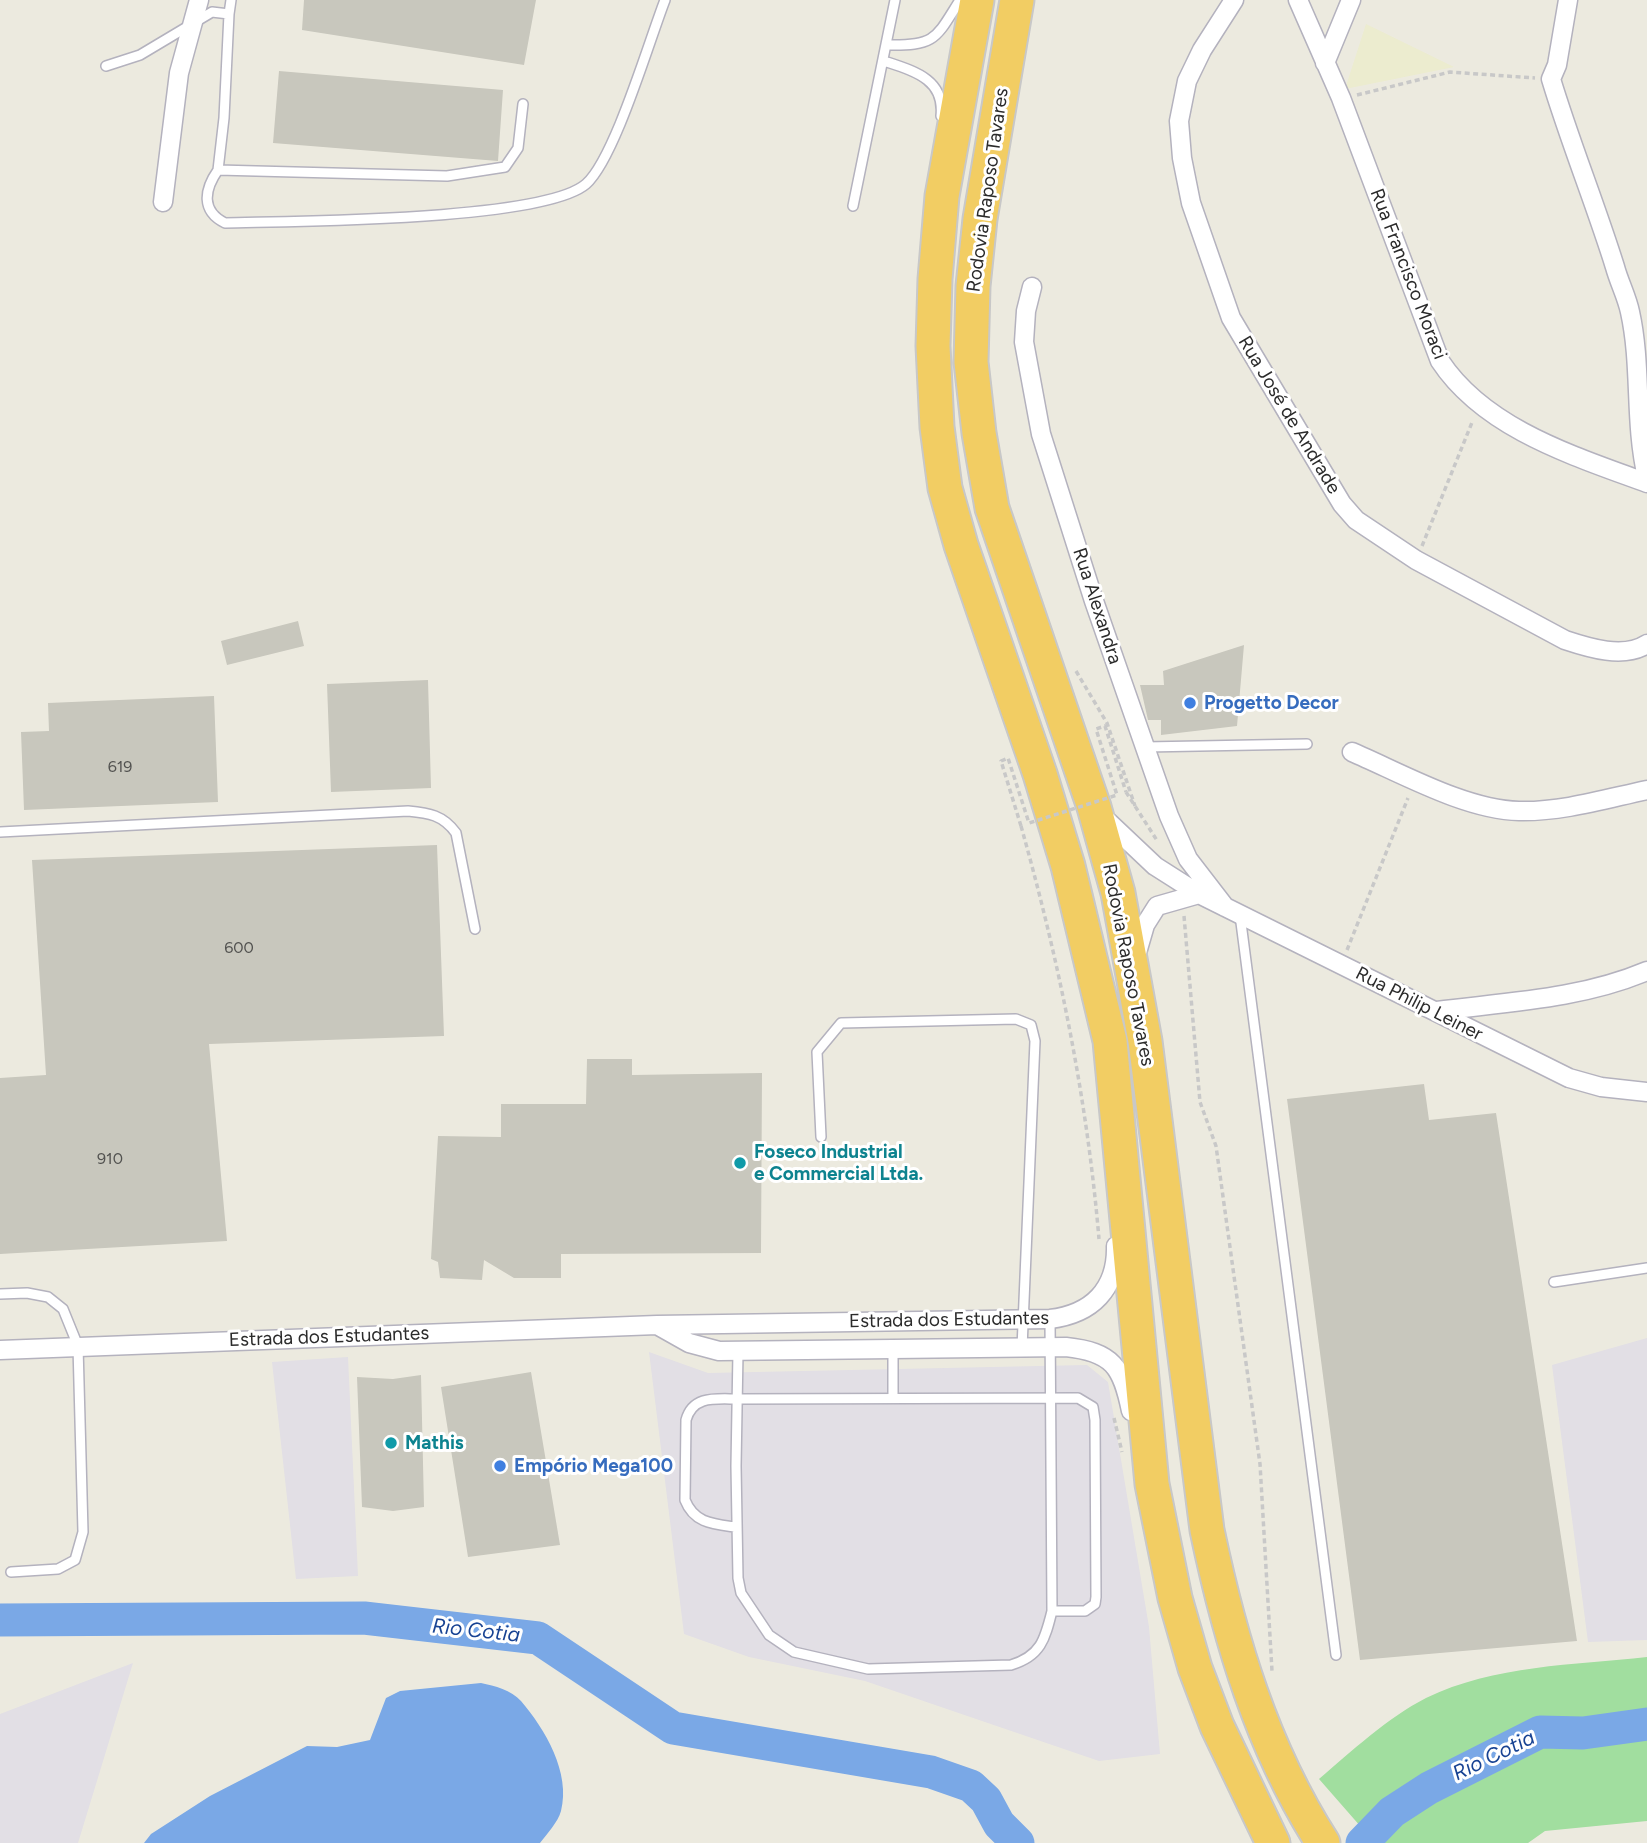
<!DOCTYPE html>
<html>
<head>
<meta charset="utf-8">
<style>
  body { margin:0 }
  canvas { display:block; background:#eceadf }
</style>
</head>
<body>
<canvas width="1647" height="1843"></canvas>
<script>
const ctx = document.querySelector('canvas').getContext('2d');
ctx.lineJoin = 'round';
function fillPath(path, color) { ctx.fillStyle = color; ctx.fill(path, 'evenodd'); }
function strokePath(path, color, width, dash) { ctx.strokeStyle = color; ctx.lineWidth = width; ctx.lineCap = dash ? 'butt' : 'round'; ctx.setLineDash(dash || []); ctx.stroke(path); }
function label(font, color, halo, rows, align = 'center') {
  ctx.font = font + ' Figtree,sans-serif'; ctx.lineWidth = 6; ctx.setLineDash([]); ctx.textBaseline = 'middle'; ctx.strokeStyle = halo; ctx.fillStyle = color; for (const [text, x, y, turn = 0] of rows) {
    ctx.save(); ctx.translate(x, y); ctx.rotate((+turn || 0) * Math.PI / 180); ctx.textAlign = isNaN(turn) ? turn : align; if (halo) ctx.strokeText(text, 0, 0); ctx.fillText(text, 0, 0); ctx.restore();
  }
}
const industrial = new Path2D(`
  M1647 1338V1640L1588 1642 1552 1365Z
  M649 1352 708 1373 1087 1365 1108 1382 1149 1627 1160 1754 1099 1761 865 1681 749 1657 684 1634Z
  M348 1357 358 1576 296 1579 272 1362Z
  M133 1663 78 1843H0V1714Z`);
const education = new Path2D(`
  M1366 24 1454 67 1345 89Z`);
const green = new Path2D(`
  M1647 1657V1821L1545 1831 1528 1843H1375L1319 1779C1352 1751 1387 1718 1426 1698 1494 1665 1574 1665 1647 1657Z`);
const water = new Path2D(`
  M481 1683C495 1686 511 1690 521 1701 545 1729 571 1773 561 1811 558 1822 547 1834 540 1843H144L151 1834 210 1796 307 1746 337 1747 370 1740 386 1698 400 1691Z`);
const river = new Path2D(`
  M0 1620 364 1618 538 1638 673 1728 931 1772 971 1786 986 1800 999 1824 1018 1843
  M1362 1843 1392 1812 1429 1788 1540 1732 1583 1733 1647 1724`);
const building = new Path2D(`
  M304 0H536L524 65 302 30Z
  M279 71 503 90 498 161 273 143Z
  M298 621 304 646 227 665 221 641Z
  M1244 645 1237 726 1161 735V720H1148L1140 685H1164L1163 671Z
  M428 680 431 788 331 792 327 684Z
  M214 696 218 802 24 810 21 732 49 731 48 703Z
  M437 845 444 1036 209 1044 227 1241 0 1254V1078L46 1075 32 860Z
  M587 1059H632V1075L762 1073 761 1253 561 1254V1278H514L484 1260 482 1280 440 1278 438 1262 431 1259 438 1136 501 1137V1104H586Z
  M1424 1084 1429 1120 1496 1113 1577 1641 1360 1660 1287 1099Z
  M531 1372 560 1545 468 1557 441 1387Z
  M421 1375 424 1507 393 1511 362 1507 357 1377 393 1379Z`);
const path = new Path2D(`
  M1357 95 1450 72 1535 78
  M1422 546 1473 420
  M1076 671 1107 723 1135 806
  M1126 792 1158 842
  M1021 826C1059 961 1087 1098 1099 1239
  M1184 916 1200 1102 1216 1146 1260 1464 1272 1671
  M1347 950 1408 798
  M1114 1418 1122 1452`);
const service = new Path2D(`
  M229 14 231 0
  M888 45C936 46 936 38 960 0
  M884 61C914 71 945 79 941 116
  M106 66 140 55 212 12 229 14 224 118 218 170 447 176 505 167 518 148 523 104
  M218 170C204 190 201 211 225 223 292 221 543 221 586 184 615 158 649 41 665 0
  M853 206 895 0
  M1145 747 1307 744
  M0 832 408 811C429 813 443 815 456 833L475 929
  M1240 915 1336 1655
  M821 1137 817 1052 841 1023 1016 1019 1031 1025 1035 1041 1022 1348
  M1554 1282 1647 1268
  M0 1294 27 1293 48 1297 63 1309 78 1346 83 1532 75 1560 58 1569 11 1572
  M738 1352 736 1466 738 1578 741 1593 769 1635 794 1652 868 1669 1011 1665C1041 1656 1045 1639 1052 1611L1050 1319
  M893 1398V1350
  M735 1527C713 1524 694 1523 685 1500L686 1420C693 1395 716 1399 738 1399L1078 1398 1093 1407 1095 1420 1096 1597 1095 1604 1085 1611H1052`);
const minor = new Path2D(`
  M1234 0 1202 50 1187 81 1179 121 1182 158 1191 203 1231 318 1342 504 1356 520 1416 560 1565 640C1589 648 1624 659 1647 644
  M1298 0 1341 98 1440 361C1485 429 1574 456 1647 483
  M1568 0 1557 65 1551 79C1570 142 1595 203 1615 267 1619 282 1627 297 1630 312 1642 366 1634 422 1647 477
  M1325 63 1351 0
  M163 202 179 73 199 0
  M1032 287 1026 311 1024 342 1041 434 1094 601 1169 816 1188 859 1225 907
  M1352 752C1401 773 1466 810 1519 811 1562 812 1605 799 1647 790
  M1101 815 1155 866 1199 894 1569 1078 1601 1087 1647 1092
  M1136 956 1145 925 1157 906 1199 894
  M1437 1011C1508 1002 1581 999 1647 971
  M657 1325 689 1343 719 1351 1066 1347C1113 1352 1122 1367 1131 1411
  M0 1350 657 1325 1050 1319C1092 1314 1117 1289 1116 1246`);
const motorway = new Path2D(`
  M977 0 942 196 935 279 933 346 937 427 945 488 961 545 1040 774 1068 866 1110 1041 1152 1484 1175 1598 1195 1668 1217 1726 1273 1843
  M1017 0 980 219 973 286 971 362 979 433 992 508 1094 807 1118 893 1145 1041 1207 1530C1230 1640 1262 1748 1323 1843`);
const pathBridge = new Path2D(`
  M1021 826 1001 761 1008 758 1029 823 1117 795 1096 729 1105 726 1126 792`);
const markers = [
  [1190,703,7,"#3f7fe0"],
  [740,1163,7,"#0f9aa8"],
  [391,1443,7,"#0f9aa8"],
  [500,1466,7,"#3f7fe0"]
];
const numberNames = [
  ["619",120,767],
  ["600",239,948],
  ["910",110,1159]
];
const streetNames = [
  ["Rodovia Raposo Tavares",988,190,-82],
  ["Rua Francisco Moraci",1408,274,69],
  ["Rua José de Andrade",1289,415,59],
  ["Rua Alexandra",1097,606,72],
  ["Rodovia Raposo Tavares",1128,965,79],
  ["Rua Philip Leiner",1419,1004,27],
  ["Estrada dos Estudantes",949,1320,-1],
  ["Estrada dos Estudantes",329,1337,-2]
];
const shopNames = [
  ["Progetto Decor",1204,703],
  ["Empório Mega100",514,1466]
];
const cultureNames = [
  ["Foseco Industrial",754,1152],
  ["e Commercial Ltda.",754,1174],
  ["Mathis",405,1443]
];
const waterNames = [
  ["Rio Cotia",476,1631,6],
  ["Rio Cotia",1494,1756,-26]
];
fillPath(industrial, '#e2dfe5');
fillPath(education, '#ececcf');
fillPath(green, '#a1de9f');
fillPath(water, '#7aa8e6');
strokePath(river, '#7aa8e6', 33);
fillPath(building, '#c8c7bd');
strokePath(service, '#b4b2be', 12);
strokePath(minor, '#b4b2be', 21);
strokePath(motorway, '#c8c8c8', 37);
strokePath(path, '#c8c8c8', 3.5, [5, 3.5]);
strokePath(service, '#fff', 9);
strokePath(minor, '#fff', 18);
strokePath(motorway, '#f2cd63', 33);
strokePath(pathBridge, '#c8c8c8', 3.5, [5, 3.5]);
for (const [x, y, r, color] of markers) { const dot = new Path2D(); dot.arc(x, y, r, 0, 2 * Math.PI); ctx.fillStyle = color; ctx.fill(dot); strokePath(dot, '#fff', 2.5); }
label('16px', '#525250', null, numberNames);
label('19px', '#2b2b2b', '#fff', streetNames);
label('bold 19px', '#366cbe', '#fff', shopNames, 'left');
label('bold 19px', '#0d838f', '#fff', cultureNames, 'left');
label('italic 21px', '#184393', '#fff', waterNames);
</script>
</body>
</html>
